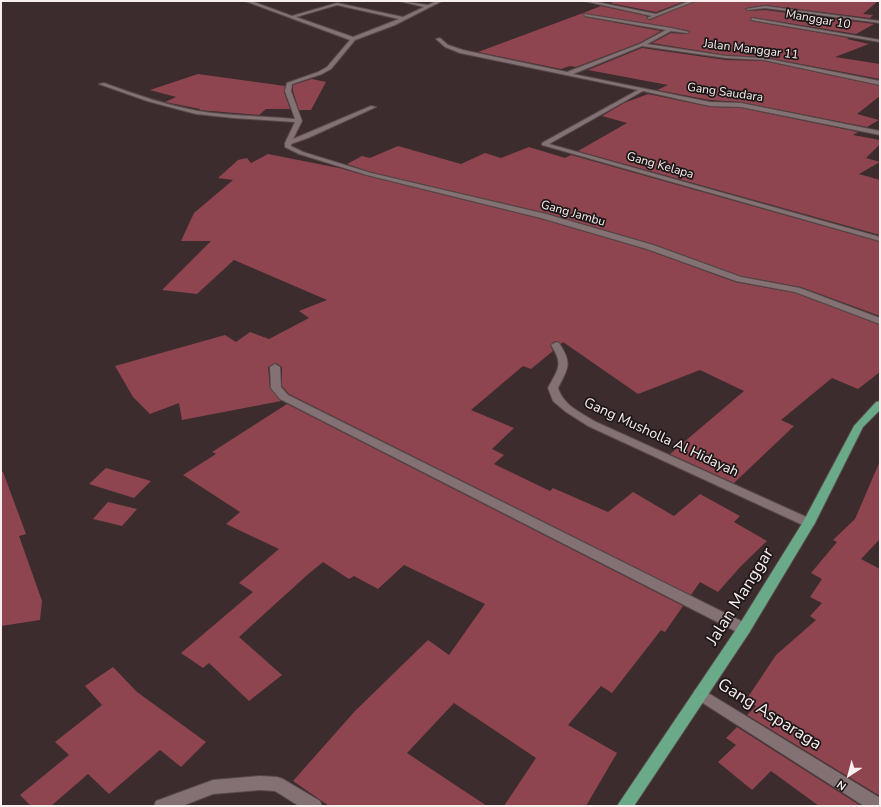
<!DOCTYPE html>
<html>
<head>
<meta charset="utf-8">
<style>
  body { margin:0 }
  #map { position:relative; width:881px; height:807px; overflow:hidden; background:#3c2c2e; font-family:"Nunito Sans",sans-serif }
  canvas { display:block }
  .frame { position:absolute; inset:0; border:2px solid #faeff0; pointer-events:none }
  .north { position:absolute; left:829px; top:755px; width:40px; height:40px; -webkit-text-stroke:3px #1e1717; paint-order:stroke; rotate:216deg; font-size:11px; font-weight:700; line-height:16px; text-align:center; color:#faeff0 }
  .north::after { content:''; display:block; margin:auto; width:14px; height:18px; background:#faeff0; clip-path:polygon(50% 0,100% 100%,50% 72%,0 100%) }
</style>
</head>
<body>
<div id="map">
<canvas width="881" height="807"></canvas>
<div class="frame"></div>
<div class="north">N</div>
</div>
<script>
const ctx = document.querySelector('canvas').getContext('2d');
ctx.lineJoin = 'round';
function fillPath(path, color) { ctx.fillStyle = color; ctx.fill(path, 'evenodd'); }
function strokePath(path, color, width, dash) { ctx.strokeStyle = color; ctx.lineWidth = width; ctx.lineCap = dash ? 'butt' : 'round'; ctx.setLineDash(dash || []); ctx.stroke(path); }
function label(font, color, halo, rows, align = 'center') {
  ctx.font = font + ' "Nunito Sans",sans-serif'; ctx.lineWidth = 3.5; ctx.setLineDash([]); ctx.textBaseline = 'middle'; ctx.strokeStyle = halo; ctx.fillStyle = color; for (const [text, x, y, turn = 0] of rows) {
    ctx.save(); ctx.translate(x, y); ctx.rotate((+turn || 0) * Math.PI / 180); ctx.textAlign = isNaN(turn) ? turn : align; if (halo) ctx.strokeText(text, 0, 0); ctx.fillText(text, 0, 0); ctx.restore();
  }
}
const building = new Path2D(`
  M616 1H685L656 12 610 3Z
  M696 1H878L863 14 873 15 870 18 765 5 746 8 745 9 748 11 765 10 874 24 856 34 752 17 750 19 751 21 849 38 847 39 869 44 835 57 880 64V79L764 57 726 55 652 43 671 33 687 34 690 31 671 27 583 13 601 6 647 16 646 18 650 20Z
  M583 13 585 17 661 31 639 43 576 67 570 66 561 69 478 52Z
  M642 48 726 60 764 61 880 86V96L857 114 879 120 867 127 741 102 710 100 657 90 668 85 588 70Z
  M198 74 285 86 284 92 290 109H266L259 115 199 110 200 109 165 102 176 97 150 90Z
  M312 79 326 82 311 110H299L293 91V85Z
  M648 94 710 107 741 108 858 132 853 135 880 140V144L866 158 880 162 859 174 880 180V235L578 151 627 123 602 116 624 103Z
  M398 146 461 164 485 153 501 158 529 147 565 158 571 155 880 242V316L801 287 741 276 653 244 546 213 371 172 347 164 362 156 370 158Z
  M268 154 339 168 367 176 541 219 647 250 735 282 795 293 880 325V372L858 389 832 378 781 420 794 426 734 483 670 454 744 391 700 370 638 394 563 342 561 344 559 342 555 341 550 345 553 351 531 369 523 366 471 410 514 428 492 449 504 455 494 464 550 491 553 488 608 512 633 492 674 516 700 494 740 516 734 522 767 541 741 566 718 592 700 582 691 595 289 394 282 386V367L276 363 268 367 270 388 281 401 182 420 179 403 150 414 133 397 115 366 225 335 236 342 250 332 269 339 309 318 299 311 327 300 234 260 197 294 162 290 211 241H181L194 213 233 180 218 178 238 160 247 158 251 163Z
  M287 404 683 606 665 632 661 630 612 693 601 686 568 725 617 753 586 806H504L536 758 454 703 407 753 487 806H329L293 781 355 711 428 640 449 655 485 604 404 565 378 589 354 576 349 579 323 562 306 576 239 637 282 675 249 701 209 663 203 668 181 653 253 592 239 583 279 549 226 524 240 512 183 475 216 454 212 452Z
  M880 461V539L861 559 880 569V796L747 715 756 706 746 700 776 655 816 620 810 616 822 603 810 597 822 579 811 573 837 542 833 540 855 519Z
  M106 468 151 481 134 498 89 484Z
  M1 472H3L26 534 19 536 42 601 40 620 1 626Z
  M108 502 137 509 122 526 93 519Z
  M113 667 137 692 206 742 181 767 160 750 109 794 88 774 51 806H31L20 795 69 755 55 742 102 705 85 686Z
  M737 727 861 806H819L771 771 752 790 718 762 736 745 726 738Z`);
const minor = new Path2D(`
  M245 1H251L292 16 337 3 403 17 424 7 399 1 428 5 437 1H442L395 25 355 40 331 69 322 74 292 84 291 91 302 121 293 139 371 106 376 107 308 138 291 144V146L303 152 371 173 546 214 653 245 741 277 800 288 880 318V324L795 292 736 281 647 249 541 218 367 175 299 154 285 147V143L295 122 234 118 196 114 147 101 99 84 104 83C134 94 166 105 198 111 230 116 263 116 295 119L285 91 287 83 318 72 327 67 350 40ZM337 5 399 19 353 37 296 17Z
  M584 1H592L656 14 689 1H695L649 19 647 18 652 16Z
  M765 6 880 21V23L765 8 748 10 746 9Z
  M584 14 671 28 689 32 687 33 671 31 647 44 726 56 764 58 880 81V85L764 60 726 58 642 46 573 74 710 102 741 103 880 131V135L741 107 710 106 643 91 549 144 880 237V241L542 145V143L638 90 460 53 445 47 436 39 440 38 448 45 463 50 567 72 640 44 666 30 585 16Z
  M752 18 880 40V42L751 20Z
  M556 342 559 343C573 364 568 368 558 388 564 406 580 412 596 422L813 520 815 523 813 526H805L588 426 566 412 553 401 548 388C558 369 564 365 551 345Z
  M275 364 280 367 281 387 288 395 749 625 751 629 749 633 744 634 739 633 280 399 271 388 270 367Z
  M700 688 880 798V806H864L695 698 693 694 695 690Z
  M260 776 277 777 283 779 320 801 322 806H299L275 791 260 790 213 794 182 806H154L156 801 213 780Z`);
const major = new Path2D(`
  M880 401V410L863 427 815 523 749 633 634 806H617L739 625 803 522 854 426 876 402Z`);
const farStreetnames = [
  ["Manggar 10",818,20,10],
  ["Jalan Manggar 11",751,50,7],
  ["Gang Saudara",725,93,8],
  ["Gang Kelapa",660,166,16],
  ["Gang Jambu",573,214,16]
];
const streetNames = [
  ["Gang Musholla Al Hidayah",661,438,25]
];
const nearStreetnames = [
  ["Jalan Manggar",741,597,-58],
  ["Gang Asparaga",769,715,32]
];
fillPath(building, '#8e454f');
strokePath(minor, '#57494a', 2);
strokePath(major, '#57494a', 2);
fillPath(minor, '#847173');
fillPath(major, '#6aaa88');
label('12px', '#faeff0', '#1e1717', farStreetnames);
label('14px', '#faeff0', '#1e1717', streetNames);
label('17px', '#faeff0', '#1e1717', nearStreetnames);
</script>
</body>
</html>
